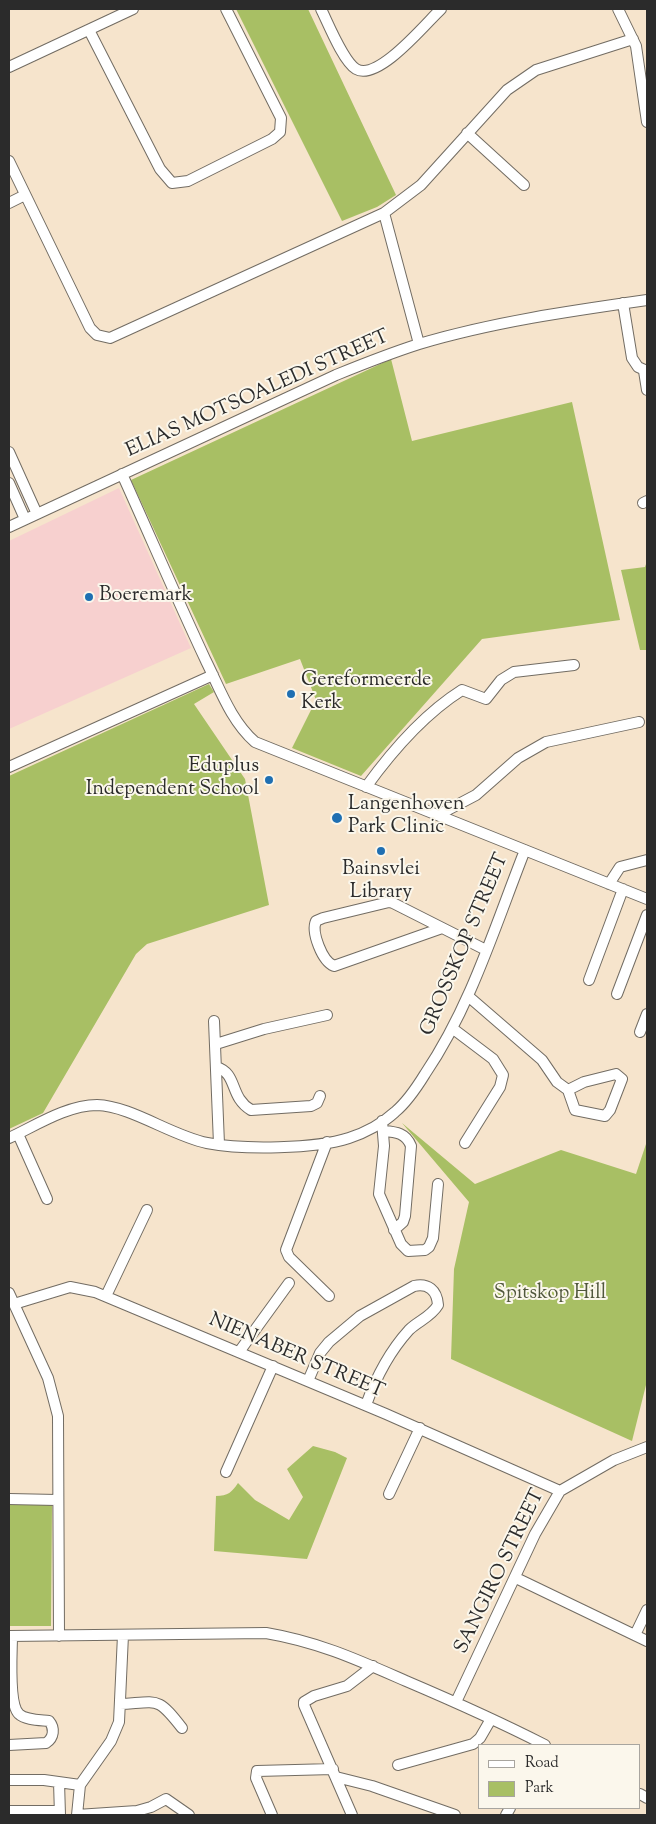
<!DOCTYPE html>
<html>
<head>
<meta charset="utf-8">
<style>
  body { margin:0 }
  #map { position:relative; width:656px; height:1824px; overflow:hidden; background:#f6e4cc; font-family:"Sorts Mill Goudy",serif }
  canvas { display:block }
  .frame { position:absolute; inset:0; border:10px solid #2b2b2b; pointer-events:none }
  .legend { position:absolute; left:478px; top:1744px; width:162px; height:65px; box-sizing:border-box; background:#fbf7ec; border:1px solid #a8a59f; margin:0; padding:6px 9px; list-style:none; font-size:15px; color:#2b2b2b }
  .legend li { display:flex; align-items:center; gap:10px; height:25px }
  .legend b { width:25px; border:1px solid #a8a59f }
</style>
</head>
<body>
<div id="map">
<canvas width="656" height="1824"></canvas>
<div class="frame"></div>
<ul class="legend">
<li><b style="height:6px;background:#fff"></b>Road</li>
<li><b style="height:14px;background:#a8bf64"></b>Park</li>
</ul>
</div>
<script>
const ctx = document.querySelector('canvas').getContext('2d');
ctx.lineJoin = 'round';
function fillPath(path, color) { ctx.fillStyle = color; ctx.fill(path, 'evenodd'); }
function strokePath(path, color, width, dash) { ctx.strokeStyle = color; ctx.lineWidth = width; ctx.lineCap = dash ? 'butt' : 'round'; ctx.setLineDash(dash || []); ctx.stroke(path); }
function label(font, color, halo, rows, align = 'center') {
  ctx.font = font + ' "Sorts Mill Goudy",serif'; ctx.lineWidth = 4; ctx.setLineDash([]); ctx.textBaseline = 'middle'; ctx.strokeStyle = halo; ctx.fillStyle = color; for (const [text, x, y, turn = 0] of rows) {
    ctx.save(); ctx.translate(x, y); ctx.rotate((+turn || 0) * Math.PI / 180); ctx.textAlign = isNaN(turn) ? turn : align; if (halo) ctx.strokeText(text, 0, 0); ctx.fillText(text, 0, 0); ctx.restore();
  }
}
const built = new Path2D(`
  M119 488 191 648 9 729V541Z`);
const green = new Path2D(`
  M236 9H308L396 195 377 207 342 221Z
  M391 359 412 441 572 402 620 620 482 639 361 776 292 748 316 700 300 659 226 684 131 480Z
  M647 561V650H640L621 570 645 567Z
  M209 684 214 692 194 704 245 779 269 905 147 944 136 954 43 1113 9 1129V776Z
  M402 1123 475 1184 561 1150 636 1174 647 1141V1381L632 1441 451 1359 454 1269 469 1202Z
  M313 1446 335 1452 347 1458 307 1559 214 1551 216 1496C228 1496 232 1492 238 1483L255 1500 289 1520 303 1497 287 1469Z
  M9 1505H52L51 1626H9Z`);
const minor = new Path2D(`
  M321 9C328 23 343 61 356 69 378 82 426 23 441 9
  M618 9 636 46 647 122
  M89 30 160 169 172 183 188 181 272 139 280 132 281 118 226 9
  M9 67 133 9
  M467 133 524 185
  M9 161 90 328 97 335 110 338 384 213 421 185 507 90 536 70 633 39
  M9 203 25 195
  M384 213 419 344
  M623 303 632 358 638 367 647 371
  M644 371 647 390
  M9 452 37 514
  M122 474C150 536 177 599 206 661 220 689 231 721 255 742L647 899
  M9 483 25 519
  M643 503 647 501
  M9 527 336 375C363 364 391 353 419 344 493 322 570 311 647 300
  M9 767 213 675
  M366 787C392 751 424 714 462 690L486 699 501 680 514 672 574 665
  M438 815 476 795 518 758 546 742 639 722
  M609 884 620 867 647 860
  M442 928 334 966C322 961 311 932 316 921L323 918 389 902 393 903 486 950
  M589 980 623 889
  M617 994 647 915
  M468 996 542 1060 557 1082 568 1090 575 1110 605 1116 610 1110 622 1079 616 1074 584 1082 568 1090
  M214 1021 219 1144
  M452 1028 493 1059 503 1075 500 1087 465 1143
  M640 1032 647 1014
  M216 1044 264 1029 327 1015
  M216 1067C238 1073 229 1097 251 1110L311 1106 317 1103 320 1096
  M382 1121 384 1146 379 1194 401 1244 408 1251 425 1250 429 1247 433 1238 438 1184
  M384 1131C396 1132 406 1133 411 1146L405 1216 403 1222 394 1230
  M18 1134 47 1199
  M9 1138C35 1126 67 1105 97 1105 131 1106 172 1136 207 1143 243 1150 315 1149 349 1138 365 1133 383 1123 395 1112 407 1102 417 1087 425 1074 471 1006 495 926 525 850
  M327 1142 286 1250 289 1257 329 1296
  M9 1293 48 1378 58 1416 59 1636
  M106 1296 147 1210
  M14 1304 70 1287 95 1292 386 1414 560 1491
  M239 1352 289 1283
  M308 1381 320 1353 329 1342 360 1316 414 1286C428 1283 437 1290 438 1305 431 1317 418 1321 409 1330 390 1351 375 1380 366 1405
  M226 1472 273 1366
  M389 1494 420 1428
  M9 1499 57 1500
  M516 1578 647 1641
  M635 1635 647 1610
  M9 1636 266 1633C319 1642 358 1660 406 1681 453 1701 500 1722 545 1745
  M456 1702 535 1534 560 1491 614 1460 647 1447
  M120 1704C159 1702 157 1696 182 1728
  M9 1745 46 1743C54 1738 55 1728 49 1721 41 1720 25 1720 19 1714 8 1704 12 1652 12 1636
  M398 1765 473 1744 480 1738 491 1719
  M336 1777 372 1786 455 1815
  M9 1780H44L80 1785
  M59 1782 60 1815
  M640 1794 647 1798
  M9 1811H60
  M77 1815 80 1785 111 1741 119 1722 123 1635
  M77 1815 137 1811 151 1807 166 1799 189 1815
  M272 1815 256 1778 257 1771 333 1769
  M352 1815 304 1705V1702L314 1696 347 1686 373 1666
  M506 1815 510 1808`);
const markers = [
  [89,597,5,"#1f6fb2"],
  [291,694,5,"#1f6fb2"],
  [269,780,5,"#1f6fb2"],
  [337,818,6,"#1f6fb2"],
  [381,851,5,"#1f6fb2"]
];
const streetNames = [
  ["ELIAS MOTSOALEDI STREET",258,395,-24],
  ["GROSSKOP STREET",466,945,-67],
  ["NIENABER STREET",296,1357,23],
  ["SANGIRO STREET",501,1572,-64]
];
const poiNames = [
  ["Boeremark",99,597],
  ["Gereformeerde",301,682],
  ["Kerk",301,705],
  ["Eduplus",259,768,"right"],
  ["Independent School",259,791,"right"],
  ["Langenhoven",348,806],
  ["Park Clinic",348,829],
  ["Bainsvlei",381,871,"center"],
  ["Library",381,894,"center"]
];
const parkNames = [
  ["Spitskop Hill",550,1295]
];
fillPath(built, '#f7d0cf');
fillPath(green, '#a8bf64');
strokePath(minor, '#726c63', 12);
strokePath(minor, '#fff', 10);
for (const [x, y, r, color] of markers) { const dot = new Path2D(); dot.arc(x, y, r, 0, 2 * Math.PI); ctx.fillStyle = color; ctx.fill(dot); strokePath(dot, '#fbf7ec', 2); }
label('20px', '#2b2b2b', '#fbf7ec', streetNames);
label('20px', '#2b2b2b', '#fbf7ec', poiNames, 'left');
label('20px', '#50573c', '#fbf7ec', parkNames);
</script>
</body>
</html>
